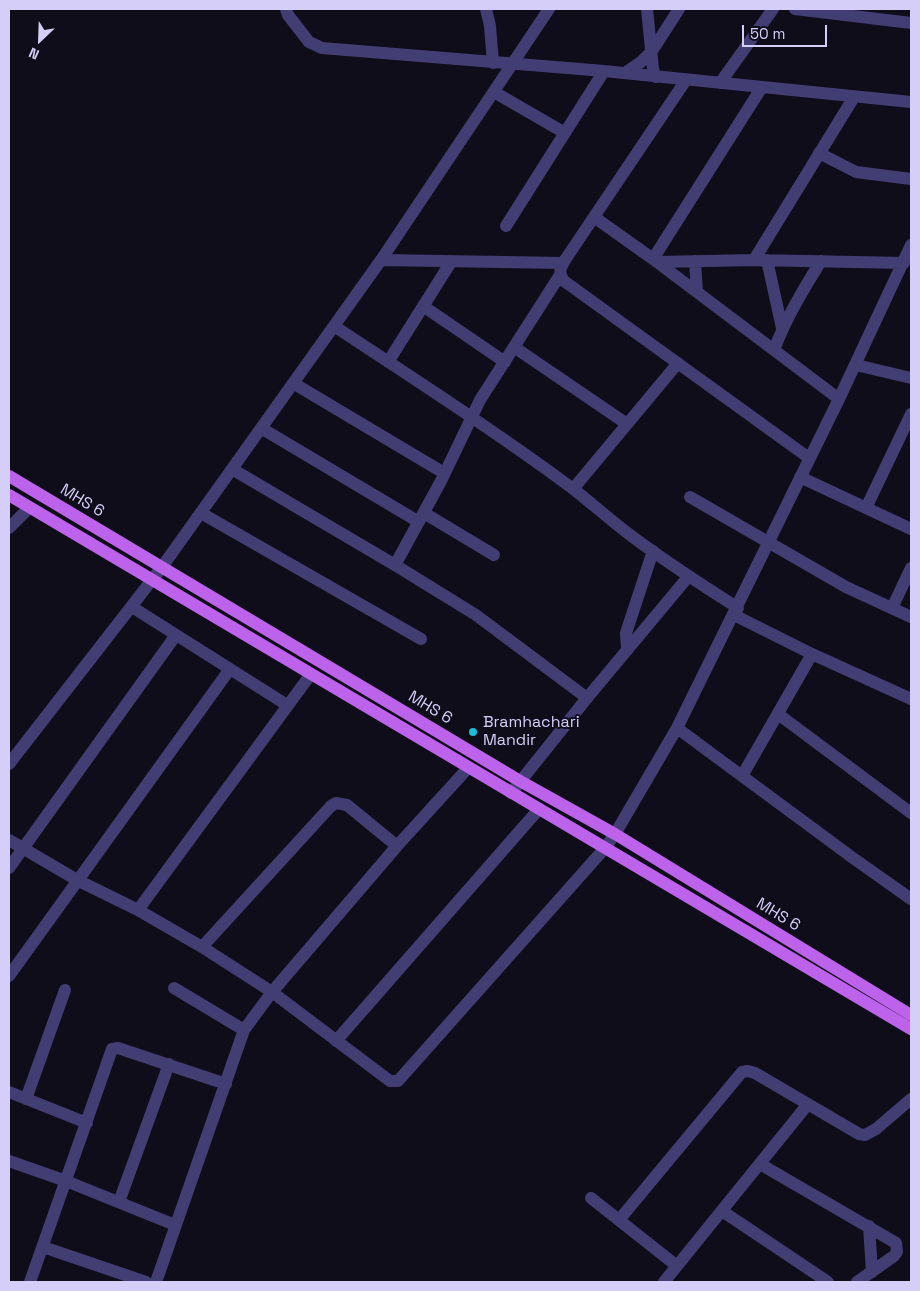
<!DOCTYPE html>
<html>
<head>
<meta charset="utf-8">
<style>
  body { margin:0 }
  #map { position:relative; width:920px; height:1291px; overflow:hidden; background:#100d1b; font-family:"Space Grotesk",sans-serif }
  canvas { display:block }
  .frame { position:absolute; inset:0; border:10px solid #d4cef9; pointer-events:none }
  .north { position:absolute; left:15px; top:15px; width:50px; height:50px; -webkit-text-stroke:4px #100d1b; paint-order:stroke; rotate:204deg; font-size:14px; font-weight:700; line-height:20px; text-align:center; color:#d4cef9 }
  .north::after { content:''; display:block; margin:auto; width:18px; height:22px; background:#d4cef9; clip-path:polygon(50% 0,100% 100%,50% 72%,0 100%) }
  .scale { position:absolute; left:742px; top:25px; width:85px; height:22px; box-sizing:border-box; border:2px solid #d4cef9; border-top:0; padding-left:6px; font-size:15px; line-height:18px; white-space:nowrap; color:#d4cef9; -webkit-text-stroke:4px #100d1b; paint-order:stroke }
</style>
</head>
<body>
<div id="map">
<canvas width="920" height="1291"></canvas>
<div class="frame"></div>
<div class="north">N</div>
<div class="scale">50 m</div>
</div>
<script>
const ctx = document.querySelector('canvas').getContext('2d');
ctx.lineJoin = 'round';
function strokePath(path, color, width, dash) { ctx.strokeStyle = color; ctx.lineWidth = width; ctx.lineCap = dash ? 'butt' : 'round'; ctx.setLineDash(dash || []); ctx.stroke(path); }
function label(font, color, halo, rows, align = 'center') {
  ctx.font = font + ' "Space Grotesk",sans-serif'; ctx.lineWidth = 4; ctx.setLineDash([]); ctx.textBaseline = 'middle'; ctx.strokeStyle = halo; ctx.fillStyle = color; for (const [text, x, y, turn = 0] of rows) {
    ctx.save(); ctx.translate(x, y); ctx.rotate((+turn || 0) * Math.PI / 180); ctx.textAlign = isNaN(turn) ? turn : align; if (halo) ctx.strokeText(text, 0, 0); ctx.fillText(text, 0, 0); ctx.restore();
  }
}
const minor = new Path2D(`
  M286 9 288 15 309 42 322 48 604 71 911 102
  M486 9 490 26 493 63
  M647 9 653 69 656 77
  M795 9 911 23
  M625 73 641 62 652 51 679 9
  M686 80 565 260C560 269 558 272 564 281L809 458
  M720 83 773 9
  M762 87 653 259 839 399
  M494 92 565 133
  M819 153 856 172 911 179
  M594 217 653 259
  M506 226 604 71
  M381 260 563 263
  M754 260 854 97
  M767 260 782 328
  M695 261 697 292
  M657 262 754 260 904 263
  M423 306 505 362
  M334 326C414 379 495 431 572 488 590 502 607 517 625 531 661 559 699 583 738 608
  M514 347 627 424
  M774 350C786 318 803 290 821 261
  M388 362 451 262
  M856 365 911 378
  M293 383 444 473
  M261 428 419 522
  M232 469 395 565 476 615 587 698
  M800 477 911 529
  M573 489 678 363
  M690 497 846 587 911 617
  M866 508 911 414
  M201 513 421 639
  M424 513 494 555
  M9 528 29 508
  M395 565 441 481 480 400 560 275
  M132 607 287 705
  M892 608 911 568
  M734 615 812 654 911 699
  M627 649 626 633 653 551
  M778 714 911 813
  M677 728 853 858 911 899
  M9 764 162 567 381 260 549 9
  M742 776 812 654
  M511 793 587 698 688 577
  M9 840 77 880 138 910 202 947 272 992 386 1078 390 1081H398L605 848 615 834 677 728 839 399 911 245
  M9 868 176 635
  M138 910 311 674
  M202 947 331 806 336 803 347 805 397 846
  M9 976 230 669
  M174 988 244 1030
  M336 1041 539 809
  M9 1092 87 1123
  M26 1099 65 990
  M9 1161 66 1181 175 1225
  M760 1164 896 1243 897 1252 894 1256 857 1282
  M591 1198 677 1266
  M119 1202 169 1064
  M722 1211 828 1282
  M619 1220 742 1072 748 1071 755 1073 859 1134 865 1135 876 1129 911 1099
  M869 1226 872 1272
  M43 1247 146 1282
  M30 1282 112 1049 118 1048 226 1084
  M156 1282 244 1030 272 992 397 846 468 768
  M664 1282 808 1104`);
const major = new Path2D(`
  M9 476 520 781 615 834 911 1015
  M9 495 911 1029`);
const markers = [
  [473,732,5,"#1cbdd7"]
];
const streetNames = [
  ["MHS 6",82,501,31],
  ["MHS 6",430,708,31],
  ["MHS 6",778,915,31]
];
const poiNames = [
  ["Bramhachari",483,723],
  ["Mandir",483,741]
];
strokePath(minor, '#423e74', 12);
strokePath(major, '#bd62eb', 12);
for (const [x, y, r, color] of markers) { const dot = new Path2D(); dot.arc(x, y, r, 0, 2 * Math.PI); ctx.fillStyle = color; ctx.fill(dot); strokePath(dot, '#100d1b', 2); }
label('16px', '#d4cef9', '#100d1b', streetNames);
label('16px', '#d4cef9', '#100d1b', poiNames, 'left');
</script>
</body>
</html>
